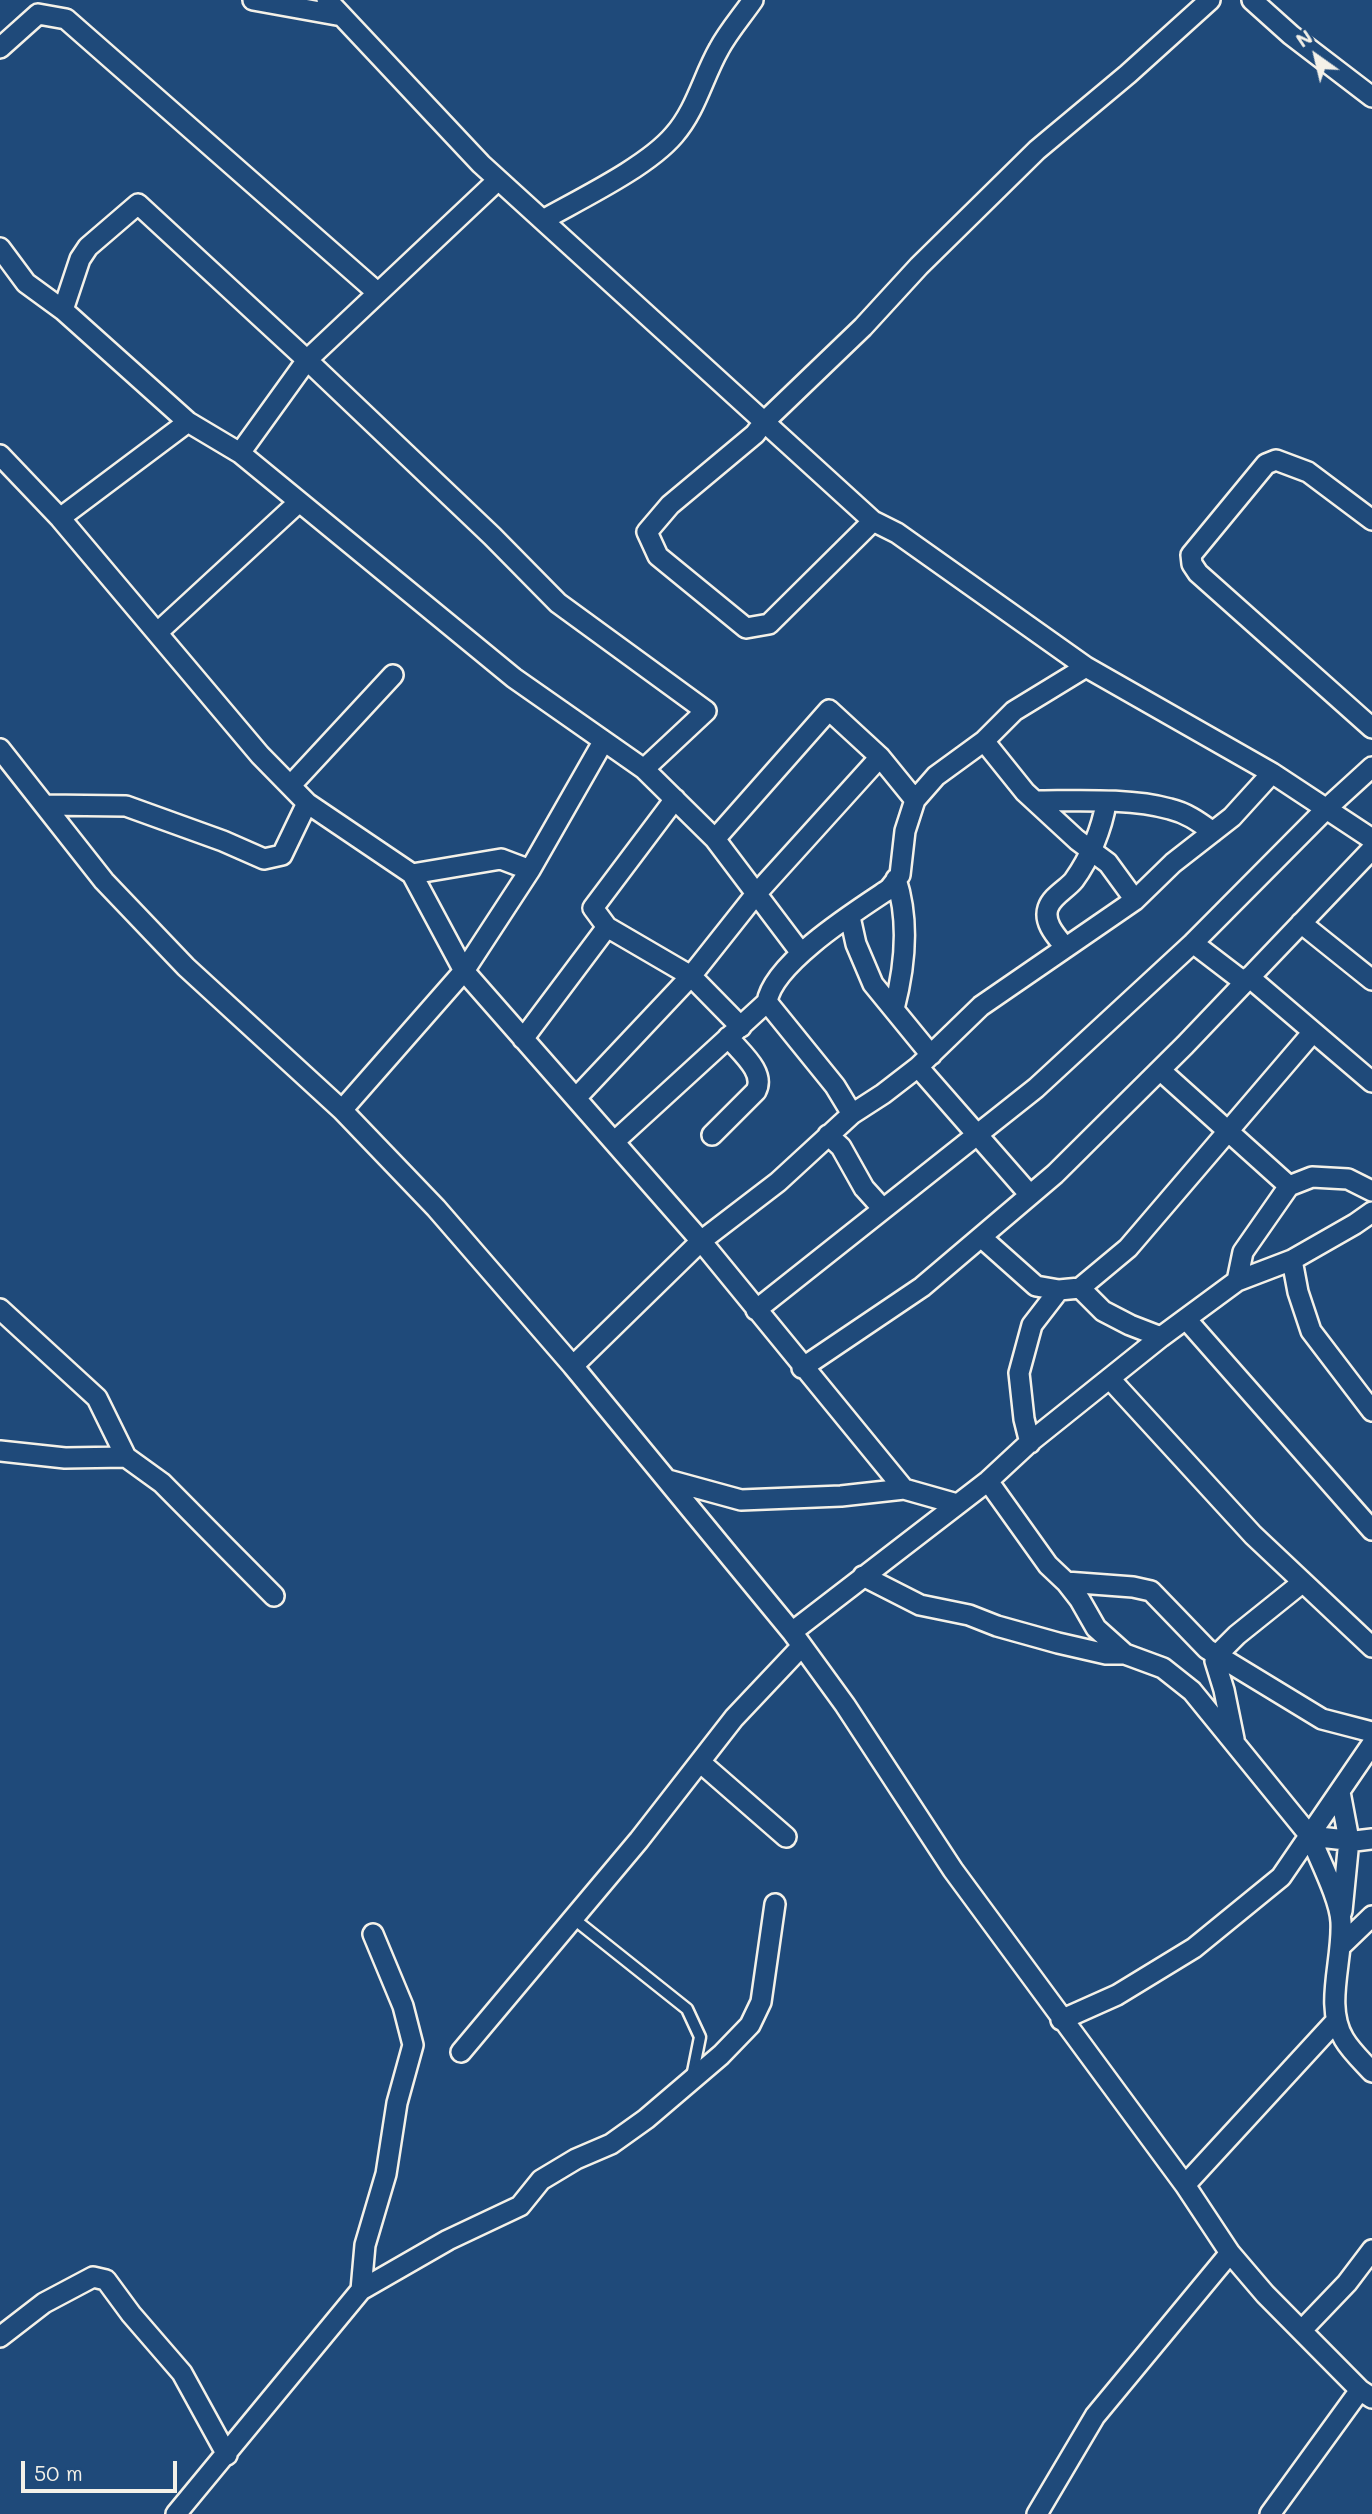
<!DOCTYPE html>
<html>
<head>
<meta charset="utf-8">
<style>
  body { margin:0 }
  #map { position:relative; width:1372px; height:2514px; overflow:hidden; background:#1f4a7a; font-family:Mali,sans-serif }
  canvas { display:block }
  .north { position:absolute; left:1281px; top:21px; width:70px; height:70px; -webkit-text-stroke:5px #1f4a7a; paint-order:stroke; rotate:326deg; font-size:19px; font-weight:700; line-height:28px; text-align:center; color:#f4f1e8 }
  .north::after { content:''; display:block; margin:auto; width:24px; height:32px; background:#f4f1e8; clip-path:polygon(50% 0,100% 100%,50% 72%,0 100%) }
  .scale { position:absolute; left:21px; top:2461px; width:156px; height:32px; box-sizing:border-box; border:4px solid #f4f1e8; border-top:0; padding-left:9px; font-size:21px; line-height:24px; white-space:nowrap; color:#f4f1e8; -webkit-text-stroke:5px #1f4a7a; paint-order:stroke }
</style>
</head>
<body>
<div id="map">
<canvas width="1372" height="2514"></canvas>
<div class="north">N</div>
<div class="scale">50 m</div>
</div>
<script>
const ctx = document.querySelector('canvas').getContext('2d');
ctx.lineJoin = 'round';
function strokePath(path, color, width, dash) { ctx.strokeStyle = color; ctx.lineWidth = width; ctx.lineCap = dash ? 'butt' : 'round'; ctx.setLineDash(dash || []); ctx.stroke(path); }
const service = new Path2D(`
  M574 1919 687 2009 700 2037 692 2077`);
const minor = new Path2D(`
  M253 0 342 16
  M327 0 481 164 873 521 897 533 1086 667 1272 773 1372 839
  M1252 0 1291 35 1372 97
  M0 48 38 14 66 19 378 293
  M543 220C580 199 647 167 674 135 696 110 703 77 719 49 728 32 742 16 753 0
  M0 248 26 283 63 310 188 422 240 453 514 678 644 769 715 839 801 953
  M63 310 80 259 88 247 138 204 307 360 492 536 558 603 706 711 644 769
  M240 453 307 360 498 180
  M0 455 60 518 260 755 307 803 412 874 464 971 701 1241 904 1489 957 1504
  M60 518 188 422
  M1372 520 1308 472 1276 460 1266 464 1191 555 1192 564 1198 573 1372 728
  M873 521 769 624 746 628 658 556 647 532 670 505 755 434 764 422 863 327 919 266 1037 150 1128 74 1210 0
  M158 632 299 502
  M984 741 1025 792 1077 840 1108 863 1135 900
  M0 749 104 881 186 967 342 1110 436 1208 573 1366 792 1632 845 1705 953 1870 1185 2185 1230 2253 1265 2294 1360 2390 1372 2398
  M291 785 393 675
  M1035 801C1077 801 1130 798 1170 809 1187 813 1199 822 1213 832
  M45 805 126 806 223 841 264 859 282 855 307 803
  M715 839 829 710 880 757
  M412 874 501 859 530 870
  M850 917 856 944 873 984 931 1055
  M1301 923 1372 980
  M607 927 593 908 675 799
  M1193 943 1244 982
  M1065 947C1057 937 1043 923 1048 908 1052 896 1067 889 1074 880 1090 858 1102 828 1106 803
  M1249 977 1372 1082
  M894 1009C905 967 910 922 896 879
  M523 1039 607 927 691 976 756 894 880 757 915 800
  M918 1067 1030 1195
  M1160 1070 1289 1186
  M576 1098 691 976 741 1027
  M342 1110 464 971 530 870 603 742
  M852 1114 835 1086 767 1002C773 963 856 911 889 889L900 875 905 831 915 800 936 776 984 741 1014 711 1086 667
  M712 1135 756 1091C766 1072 740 1052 728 1037
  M828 1135 841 1147 864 1188 883 1209
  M615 1141 767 1002
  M981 1237 1036 1286 1059 1290 1080 1288 1128 1248 1313 1032
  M1292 1260 1298 1292 1311 1331 1372 1411
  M1237 1281 1243 1252 1289 1186 1312 1177 1348 1179 1372 1191
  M1080 1288 1103 1311 1130 1325 1161 1337
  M0 1309 97 1398 126 1457
  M756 1310 1036 1088 1193 943 1326 809 1372 767
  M1186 1319 1372 1530
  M573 1366 701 1241 778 1182 852 1114 883 1094 918 1067 981 1006 1135 900 1173 863 1232 817 1272 773
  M802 1368 922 1287 1055 1174 1185 1045 1372 849
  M1110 1379 1253 1535 1372 1647
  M1030 1443 1024 1419 1019 1373 1032 1325 1059 1290
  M0 1451 65 1458 126 1457 162 1483 274 1596
  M668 1480 741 1500 841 1496 904 1489
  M988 1481 1048 1565 1066 1582 1080 1600 1096 1628 1125 1654 1163 1668 1192 1691 1310 1836 1355 1841 1372 1839
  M863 1576 920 1605 969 1615 997 1626 1058 1643 1106 1654H1125
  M1066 1582 1133 1587 1151 1591 1207 1649 1322 1719 1372 1732
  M792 1632 988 1481 1030 1442 1161 1337 1237 1281 1292 1260 1355 1224 1372 1212
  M1234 1739 1224 1690 1215 1661 1217 1655 1237 1635 1303 1582
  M700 1762 786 1837
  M1340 1792 1349 1840 1342 1911
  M1310 1836C1319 1859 1340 1899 1341 1922 1343 1961 1324 2006 1344 2039 1351 2051 1363 2062 1372 2072
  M1341 1946 1372 1916
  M1061 2020 1117 1995 1194 1948 1281 1877 1372 1744
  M461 2052 639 1840 734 1718 802 1646
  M1185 2185 1335 2022
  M361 2290 365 2245 386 2174 397 2103 413 2045 403 2006 373 1934
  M1302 2330 1347 2283 1372 2250
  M0 2337 44 2303 93 2277 106 2280 131 2314 182 2373 227 2455
  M176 2514 361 2290 448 2240 520 2206 541 2180 576 2159 611 2144 646 2119 721 2055 750 2025 761 2002 775 1904
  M1037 2514 1095 2416 1230 2253
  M1270 2514 1360 2390`);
strokePath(service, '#f4f1e8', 15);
strokePath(minor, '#f4f1e8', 24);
strokePath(service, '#1f4a7a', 10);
strokePath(minor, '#1f4a7a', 19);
</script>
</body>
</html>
